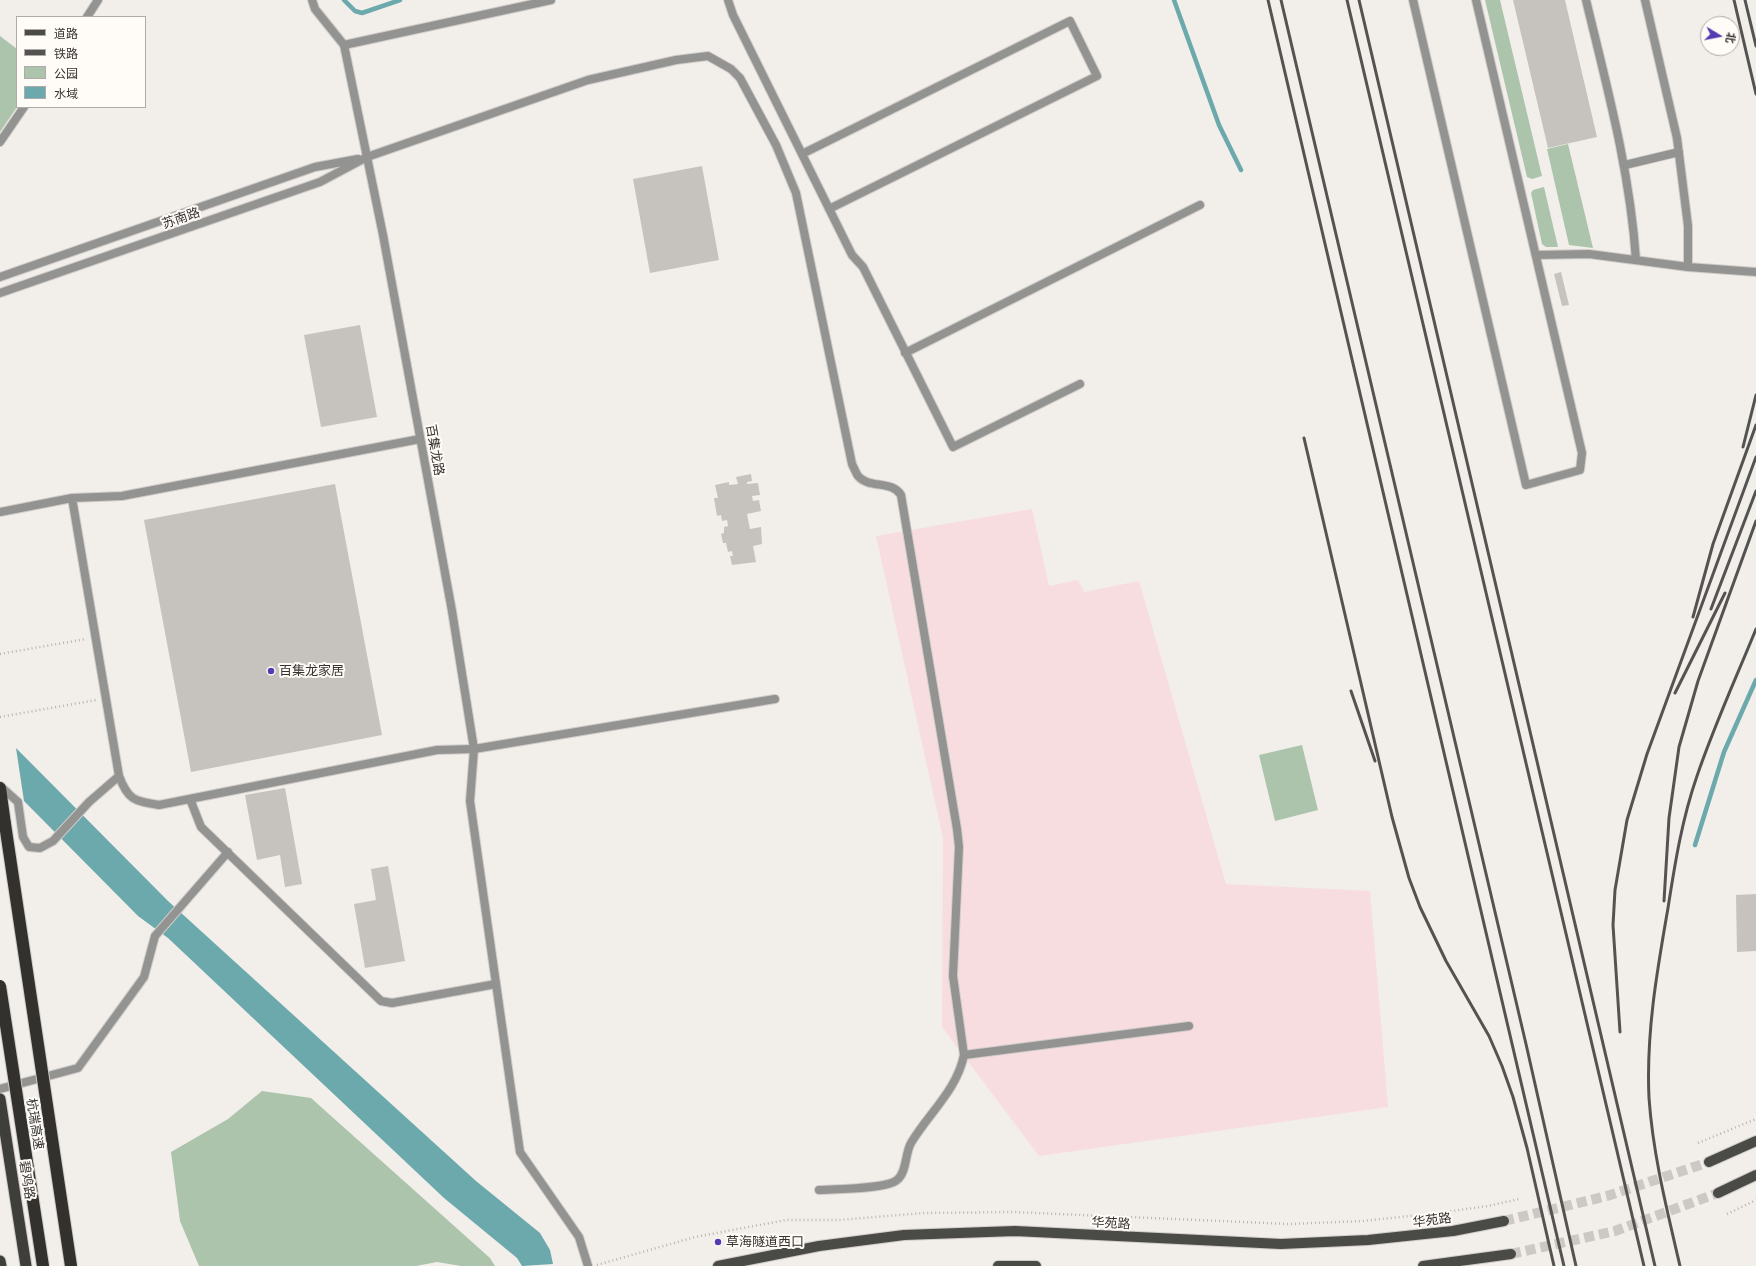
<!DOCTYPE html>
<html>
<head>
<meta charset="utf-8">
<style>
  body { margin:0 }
  #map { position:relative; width:1756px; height:1266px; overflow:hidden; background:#f2eeea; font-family:"Exo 2","Noto Sans SC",sans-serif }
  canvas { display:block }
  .legend { position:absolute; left:16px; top:16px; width:130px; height:92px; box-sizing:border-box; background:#fffbf7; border:1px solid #aeaba8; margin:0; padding:5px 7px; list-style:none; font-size:12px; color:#343331 }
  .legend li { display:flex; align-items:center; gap:8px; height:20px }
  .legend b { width:20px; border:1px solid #aeaba8 }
  .north { position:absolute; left:1700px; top:16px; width:40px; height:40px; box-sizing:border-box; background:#fffbf7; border:1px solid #aeaba8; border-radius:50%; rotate:100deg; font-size:11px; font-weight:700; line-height:16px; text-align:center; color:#343331 }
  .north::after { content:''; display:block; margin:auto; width:14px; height:18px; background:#533bb2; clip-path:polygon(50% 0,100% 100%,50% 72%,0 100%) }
</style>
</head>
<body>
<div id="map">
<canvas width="1756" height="1266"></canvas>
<ul class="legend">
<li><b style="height:5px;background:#4a4a47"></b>道路</li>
<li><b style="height:5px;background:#555351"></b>铁路</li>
<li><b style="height:11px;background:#adc4ac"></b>公园</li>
<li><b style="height:11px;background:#6ca9ac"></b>水域</li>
</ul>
<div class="north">北</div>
</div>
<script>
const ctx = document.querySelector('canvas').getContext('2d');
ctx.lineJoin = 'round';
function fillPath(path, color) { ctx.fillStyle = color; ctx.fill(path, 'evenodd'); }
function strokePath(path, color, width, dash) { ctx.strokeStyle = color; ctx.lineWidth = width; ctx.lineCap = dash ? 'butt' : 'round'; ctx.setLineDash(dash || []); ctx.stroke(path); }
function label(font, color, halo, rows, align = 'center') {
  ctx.font = font + ' "Exo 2","Noto Sans SC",sans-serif'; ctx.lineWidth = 4; ctx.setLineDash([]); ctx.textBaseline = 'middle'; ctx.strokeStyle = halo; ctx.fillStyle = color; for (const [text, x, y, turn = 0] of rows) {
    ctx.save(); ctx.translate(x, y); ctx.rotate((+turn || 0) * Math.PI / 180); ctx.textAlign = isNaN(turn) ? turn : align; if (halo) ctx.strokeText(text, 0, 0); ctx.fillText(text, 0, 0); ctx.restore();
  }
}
const industrial = new Path2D(`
  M1032 509 1049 586 1078 580 1084 592 1139 581 1226 884 1370 891 1388 1107 1039 1156 942 1027 943 838 876 536Z`);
const green = new Path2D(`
  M1485 0H1500L1542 176 1532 179 1527 177Z
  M0 36 17 49V107L0 132Z
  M1568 144 1593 248 1569 245 1547 149Z
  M1544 187 1558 247H1546L1542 244 1531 193 1533 190Z
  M1302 745 1318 810 1275 821 1259 755Z
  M262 1091 311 1098 490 1258 495 1266H461L437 1262 416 1266H199L180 1221 171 1152 228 1119Z`);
const water = new Path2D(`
  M16 748 168 901 476 1181 540 1233 550 1250 553 1264 522 1266 517 1258 444 1198 168 938 138 916 24 801Z`);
const stream = new Path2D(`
  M344 0 355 11 362 13 400 0
  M1174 0 1219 125 1241 170
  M1695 845 1724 752 1756 680`);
const building = new Path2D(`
  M1513 0H1565L1597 137 1548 148Z
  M702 166 719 260 650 273 633 179Z
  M1561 272 1569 305 1562 306 1554 274Z
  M360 325 377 417 321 427 304 335Z
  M751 474 752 481 747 482V484L758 483 760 495 752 496 753 501 759 500 761 511 747 514 750 529 761 527 762 544 753 546 756 562 732 565 730 556H733L732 551 728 552 726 543H723L721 534 724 533V527L728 526 727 520 722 521 721 515 717 516 714 498H718L715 485 729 482V485L738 484 736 477Z
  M335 484 382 735 191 772 144 520Z
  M285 788 302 884 285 887 280 855 257 860 245 795Z
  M388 866 405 961 365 968 354 904 376 900 371 869Z
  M1756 894V951L1737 952 1736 895Z`);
const primaryTunnel = new Path2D(`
  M1504 1221 1607 1196 1709 1162
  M1511 1254 1615 1231 1718 1193`);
const path = new Path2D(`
  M0 654 86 639
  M0 717 96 700
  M1698 1143 1756 1119
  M1727 1214 1756 1200
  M597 1265 695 1237 786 1220H839L923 1213 1013 1212 1289 1224 1363 1221 1437 1213 1488 1206 1519 1199`);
const service = new Path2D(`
  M1413 0 1526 485 1580 470 1582 453 1476 0
  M1586 0C1607 87 1630 171 1636 260
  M1645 0 1677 138 1688 226V267
  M1625 165 1679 152
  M1536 255 1589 254 1688 267 1756 272
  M72 498 119 776C128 800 134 801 159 805L437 750 474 749
  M0 512 72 498 122 496 420 439
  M0 786 18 802 23 837 29 847 40 848 53 841 89 802 119 776
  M190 799 201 827 381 1001 392 1003 496 984
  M964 1055 1189 1026
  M0 1089 78 1068 144 977 155 936 228 852`);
const minor = new Path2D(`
  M728 0 733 15 852 255 863 267 953 447 1080 384
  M87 17 98 0
  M344 45 551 0
  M0 142 24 107
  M802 154 1070 21 1097 76 829 209
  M367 157 588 80 676 60 708 56 731 69 740 78 776 145 796 193 852 464C854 468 856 473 858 476 869 489 892 480 901 495L957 829 959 847 953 976 964 1055C957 1090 929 1113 911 1143 905 1153 907 1172 897 1180 887 1189 835 1189 819 1190
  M905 353 1200 205
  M474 749 775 699`);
const tertiary = new Path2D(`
  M312 0 315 9 344 45 383 235 452 611 474 749 470 801 520 1152 579 1237 588 1266
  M0 277 315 167 358 159
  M0 293 320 182 367 157`);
const primary = new Path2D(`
  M1709 1162 1756 1141
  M1718 1193 1756 1175
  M718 1266 819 1246 904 1235 1015 1231 1281 1244 1368 1240 1453 1231 1504 1221
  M998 1266H1036
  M1423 1266 1511 1254`);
const trunk = new Path2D(`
  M0 1099 26 1266
  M0 1261 1 1266`);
const motorway = new Path2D(`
  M0 788 5 824`);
const rail = new Path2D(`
  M1268 0 1564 1266
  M1281 0 1526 1044 1576 1266
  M1347 0 1644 1266
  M1359 0 1655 1266
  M1734 0 1756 94
  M1745 0 1756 46
  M1304 438 1392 817 1409 878 1420 907 1446 961 1489 1036 1502 1066 1513 1097 1527 1148 1554 1266
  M1743 447 1756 395
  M1711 609 1756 491
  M1693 617 1713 544 1756 425
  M1351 691 1375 761
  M1675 693 1725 593
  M1664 901 1669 818 1679 747 1698 681 1756 521
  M1620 1032 1613 925 1615 890 1627 820 1647 754 1756 457
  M1680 1266C1667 1210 1653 1155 1649 1098 1646 1033 1657 971 1668 908 1675 863 1682 819 1697 776 1714 726 1736 678 1756 629`);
const motorwayBridge = new Path2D(`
  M5 824 71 1266
  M0 986 43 1266`);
const markers = [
  [271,671,4,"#533bb2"],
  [718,1242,4,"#533bb2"]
];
const streetNames = [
  ["苏南路",181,218,-19],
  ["百集龙路",435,450,80],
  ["杭瑞高速",35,1124,81],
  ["碧鸡路",27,1180,81],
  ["华苑路",1432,1220,-7],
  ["华苑路",1111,1223,3]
];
const poiNames = [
  ["百集龙家居",279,671],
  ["草海隧道西口",726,1242]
];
fillPath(industrial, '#f8dde0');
fillPath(green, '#adc4ac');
fillPath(water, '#6ca9ac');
strokePath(stream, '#6ca9ac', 4.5);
fillPath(building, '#c6c3bf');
strokePath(primaryTunnel, '#ccc9c5', 10, [10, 5]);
strokePath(service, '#d0ccc9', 10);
strokePath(minor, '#d0ccc9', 10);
strokePath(tertiary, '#d0ccc9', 10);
strokePath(primary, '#d0ccc9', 12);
strokePath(trunk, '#d0ccc9', 13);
strokePath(motorway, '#d0ccc9', 14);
strokePath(path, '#b8b5b1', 2.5, [1, 3]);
strokePath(service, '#939391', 8);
strokePath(minor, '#939391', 8);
strokePath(tertiary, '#939391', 8);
strokePath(primary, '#4a4a47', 10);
strokePath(trunk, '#3e3e3a', 11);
strokePath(motorway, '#32312e', 12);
strokePath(rail, '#555351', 3);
strokePath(motorwayBridge, '#d0ccc9', 14, []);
strokePath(motorwayBridge, '#32312e', 12);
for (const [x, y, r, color] of markers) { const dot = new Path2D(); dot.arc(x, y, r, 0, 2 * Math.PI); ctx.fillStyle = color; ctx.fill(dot); strokePath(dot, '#fffbf7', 1.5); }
label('13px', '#343331', '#fffbf7', streetNames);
label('13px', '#343331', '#fffbf7', poiNames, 'left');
</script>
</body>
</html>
